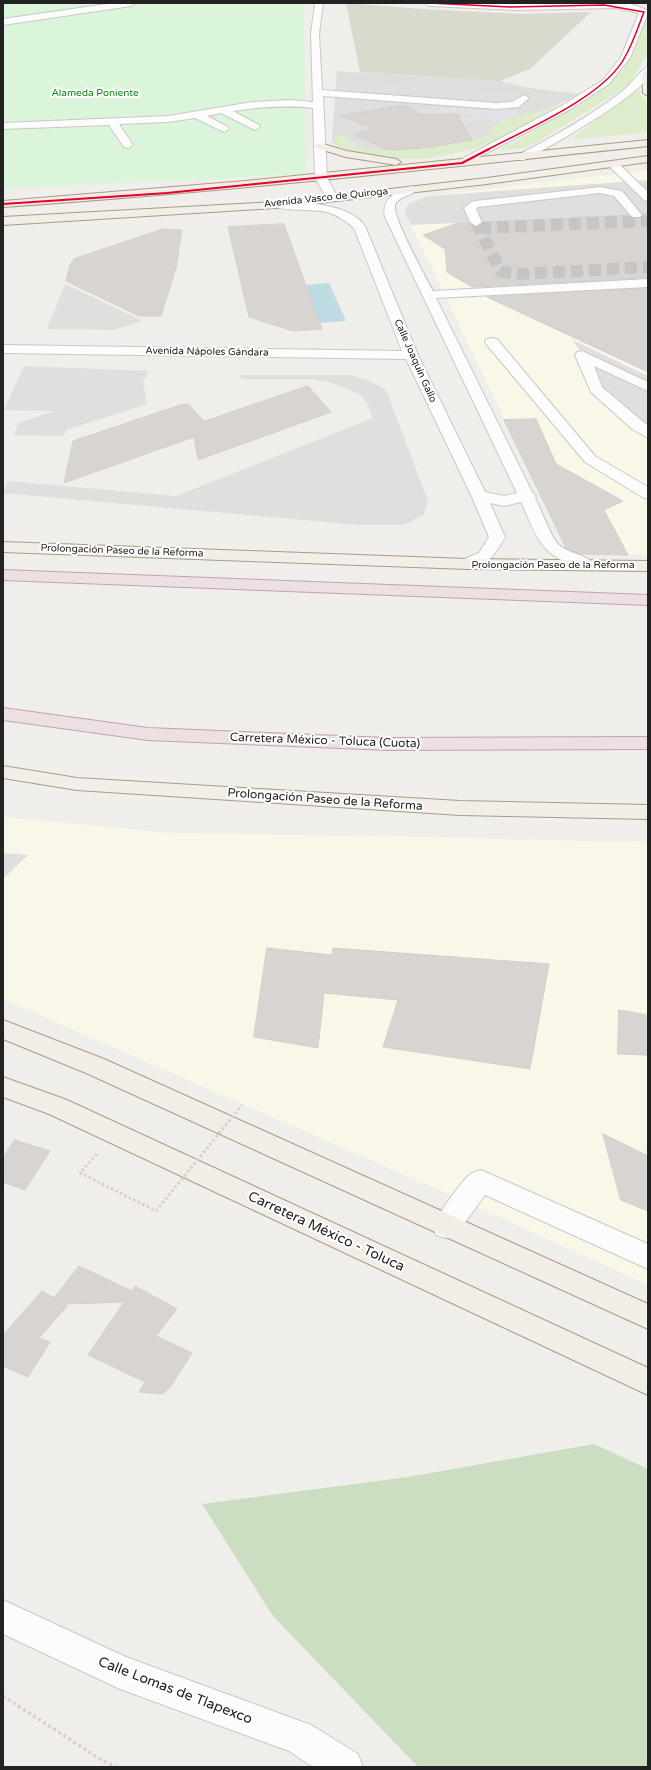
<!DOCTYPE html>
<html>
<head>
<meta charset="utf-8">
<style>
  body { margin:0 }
  #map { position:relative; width:651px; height:1770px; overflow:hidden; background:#f0eeeb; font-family:"Varela Round",sans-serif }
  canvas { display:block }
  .frame { position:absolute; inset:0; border:4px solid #222; pointer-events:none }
</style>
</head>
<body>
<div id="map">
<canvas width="651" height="1770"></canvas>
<div class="frame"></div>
</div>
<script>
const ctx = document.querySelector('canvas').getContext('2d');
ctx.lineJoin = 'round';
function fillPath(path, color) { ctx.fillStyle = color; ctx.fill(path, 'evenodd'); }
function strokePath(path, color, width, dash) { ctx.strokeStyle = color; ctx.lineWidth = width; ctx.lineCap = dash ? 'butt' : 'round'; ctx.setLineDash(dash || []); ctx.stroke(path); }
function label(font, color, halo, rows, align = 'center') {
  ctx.font = font + ' "Varela Round",sans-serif'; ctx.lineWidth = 4; ctx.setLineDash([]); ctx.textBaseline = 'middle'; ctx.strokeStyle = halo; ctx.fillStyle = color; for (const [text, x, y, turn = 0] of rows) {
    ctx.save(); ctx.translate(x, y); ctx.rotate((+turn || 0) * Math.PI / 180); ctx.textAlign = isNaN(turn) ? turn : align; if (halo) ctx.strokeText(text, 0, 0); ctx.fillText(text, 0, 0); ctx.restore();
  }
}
const education = new Path2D(`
  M648 170V555L569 553 405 213V209L408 204 429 196Z
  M3 817 172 833 437 837 614 842 648 841V1285L464 1201 3 999Z`);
const religious = new Path2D(`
  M337 71 500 81 529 88 579 94 473 149 429 158 396 159 348 150 336 145 332 141Z`);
const construction = new Path2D(`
  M346 3 422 9 520 14 591 12 530 69 500 81 360 72Z`);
const grass = new Path2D(`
  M648 17V52L629 85 537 142 524 148 495 151 520 139 610 83 624 69Z
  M640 89V95L648 103V132L569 140Z
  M558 105C533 119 507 137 479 147 436 161 380 164 338 145L334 135H348L346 139C350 142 354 146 359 147 393 157 463 144 496 133L487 130 501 121Z`);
const forest = new Path2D(`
  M594 1444 648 1469V1767H418L273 1616 202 1504 408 1477Z`);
const park = new Path2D(`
  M3 3H304L306 174 3 189Z`);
const parking = new Path2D(`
  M395 85 554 95 523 111 480 108H447L335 99V88Z
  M648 180V214L411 225 405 213V209L408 204 429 196Z
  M65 284 143 321 114 330 47 329Z
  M573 340 648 376V437L623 422Z
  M24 366 149 371 143 382 147 404 66 430 64 436 14 435 18 423 55 411 4 410Z
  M240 375H350L365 379 382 387 387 392 428 501 424 514 409 523 400 525H359L3 493 8 481 176 496 373 418 367 403 361 395 333 383 311 379H241Z
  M3 853 28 855 3 879Z`);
const plaza = new Path2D(`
  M434 107 523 111 510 119 493 123 488 118 463 124 371 140 362 145H353L346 139 361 143 372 137 449 119 473 118 470 113H457L446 114 427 120 415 111 437 109Z`);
const water = new Path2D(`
  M329 283 346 321 320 323 306 285Z`);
const building = new Path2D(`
  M400 106 411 107 419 114H457L472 140 422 148 390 150 354 135 372 128 341 116Z
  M643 214H648V278L472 287 447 272 445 249 423 235 458 223H469L477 227 483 222 628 215 632 218H640Z
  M284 224 303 277 322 329 293 331 249 317 228 227Z
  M163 229 182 230 176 268 161 316H139L66 281 70 265 74 259Z
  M648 288V372L487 297Z
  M308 386 331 412 198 460 194 437 64 483 73 441 180 405 188 404 204 421Z
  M536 419 556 464 623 501 604 510 628 555 580 554 566 548 504 420Z
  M267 948 332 955 333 948 549 964 530 1069 383 1047 398 1000 324 993 318 1048 254 1037Z
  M619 1010 648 1015V1055L618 1054Z
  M603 1134 648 1156V1211L621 1200Z
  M15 1140 50 1151 25 1190 3 1182V1158Z
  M79 1266 132 1291 135 1286 177 1309 156 1336 192 1353 171 1386 163 1394 139 1392 145 1382 88 1355 124 1302 65 1304 67 1306 39 1338 50 1342 28 1377 3 1366V1335L42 1291 54 1298Z`);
const minorTunnel = new Path2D(`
  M476 222 501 272 521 274 648 267
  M479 228 648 221`);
const pathFar1 = new Path2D(`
  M97 1154 80 1173 156 1211`);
const path = new Path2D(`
  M3 1696 103 1761 117 1767`);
const minor = new Path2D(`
  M114 3H135L131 6 3 25V19Z
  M315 3H323L319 34 322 90 496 103 512 102 524 95 529 98 519 107 496 109 323 96 327 178 338 198 332 201 328 200 315 178 313 108C286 105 260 107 233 111L259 125 260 127 255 130 221 113 207 116 228 127 229 129 224 132 195 118 168 122 119 124 133 145 128 148 124 147 109 125 3 129V123L168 116 252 102 291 100 313 102 311 34Z
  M425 3 518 4 629 3 647 10 648 13 630 58 609 84 571 109 462 166 457 163 458 161 563 105 603 80 621 57 639 13 615 8 518 10 429 6Z
  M648 67C648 70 649 74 648 76 642 94 556 143 536 154L524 160H516L515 158 516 156C553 137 591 116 624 90 630 85 642 69 648 67Z
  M613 161 617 162 648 192V201L644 200 609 166 608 164 609 162Z
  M412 186 418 189C413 196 398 196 395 205 392 217 426 277 433 291L648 279V287L436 298 532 492 536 496 535 498C541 509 550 534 557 543 567 554 587 554 595 565L592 569C583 571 577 567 569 564 537 550 535 531 521 502L504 506 490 503 505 537C496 553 484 573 462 568L459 564 462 560 479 553 489 537 471 495 406 359 3 353V345L402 351 354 228C346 221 337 215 327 212 316 209 274 211 269 205 277 195 334 206 345 211 352 214 360 219 365 226L418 355 485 492 504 496 517 493 385 217C381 199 396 190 412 186Z
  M600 187 622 191 642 215 640 217H632L614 196 600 193 478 207 476 209 482 222 476 226 470 222 464 208 471 202 475 201Z
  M492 338 497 339 595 456 648 487V499L642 497 585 462 487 345 485 342 487 339Z
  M582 351 648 382V391L594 366 602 387 648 426V438L632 429 591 392 575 355 577 352Z
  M481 1170 648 1244V1269L485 1195 456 1235 446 1238 436 1235 432 1227C439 1214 461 1180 472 1173 474 1172 478 1171 481 1170Z
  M3 1600 126 1657 311 1725 358 1754 363 1767H313L289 1751 120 1689 3 1634Z`);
const major = new Path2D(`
  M647 70H648V96L643 93 642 73Z
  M648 140V146C433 169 219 192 3 207V201L245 181Z
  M320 143 347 151 396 159 401 162 396 165 346 157 316 148 315 146Z
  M648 156V162L487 184 275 208 3 225V217L275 202 487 178Z
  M3 542 468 559 648 561V571L468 569 3 552Z
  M3 766 77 778 460 801 648 805V819L460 815 77 790 3 778Z
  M3 1020 104 1059 648 1304V1329L86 1073 3 1039Z
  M3 1077 67 1100 648 1368V1395L49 1114 3 1097Z`);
const highway = new Path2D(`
  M3 570 648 595V605L3 580Z
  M3 708 148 728 387 738 648 737V749L387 750 148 740 3 720Z`);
const pathBridge = new Path2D(`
  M156 1211 242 1105`);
const bus1Far1 = new Path2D(`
  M429 3 510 7 604 5 644 12C638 27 633 43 625 57 604 97 526 129 487 150`);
const bus1 = new Path2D(`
  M3 204 167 193 462 163 489 149`);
const farParknames = [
  ["Alameda Poniente",95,93]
];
const farStreetnames = [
  ["Avenida Vasco de Quiroga",326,198,-6],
  ["Avenida Nápoles Gándara",207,352,1],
  ["Calle Joaquín Gallo",415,361,66],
  ["Prolongación Paseo de la Reforma",122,551,2],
  ["Prolongación Paseo de la Reforma",553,565]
];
const streetNames = [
  ["Carretera México - Toluca (Cuota)",325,741,2],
  ["Prolongación Paseo de la Reforma",325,800,4]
];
const nearStreetnames = [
  ["Carretera México - Toluca",326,1232,25],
  ["Calle Lomas de Tlapexco",175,1691,21]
];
fillPath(education, '#f8f7e8');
fillPath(religious, '#dededc');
fillPath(construction, '#d9d9cd');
fillPath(grass, '#ddeccb');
fillPath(forest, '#cbdec1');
fillPath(park, '#daf5da');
fillPath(parking, '#e0dfde');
fillPath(plaza, '#e2e1e5');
fillPath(water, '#bfdbe3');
fillPath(building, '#d7d4d2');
strokePath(building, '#d3d0cc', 1);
strokePath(minorTunnel, '#c7c5c3', 12, [12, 6]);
strokePath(minor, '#c9c8c7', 2);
strokePath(major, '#a79c86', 2);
strokePath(highway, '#c5a2ac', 2);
strokePath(pathFar1, '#dccecd', 3, [2.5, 2.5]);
strokePath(path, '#dccecd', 3.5, [3, 3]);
fillPath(minor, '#fdfcfc');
fillPath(major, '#f3ede7');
fillPath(highway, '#ece0e2');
strokePath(pathBridge, '#dccecd', 3, [2.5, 2.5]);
strokePath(bus1Far1, '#e4002b', 1.5);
strokePath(bus1, '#e4002b', 2);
label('10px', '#0c8416', '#fff', farParknames);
label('10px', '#222', '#fff', farStreetnames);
label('12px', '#222', '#fff', streetNames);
label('14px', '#222', '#fff', nearStreetnames);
</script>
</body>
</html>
